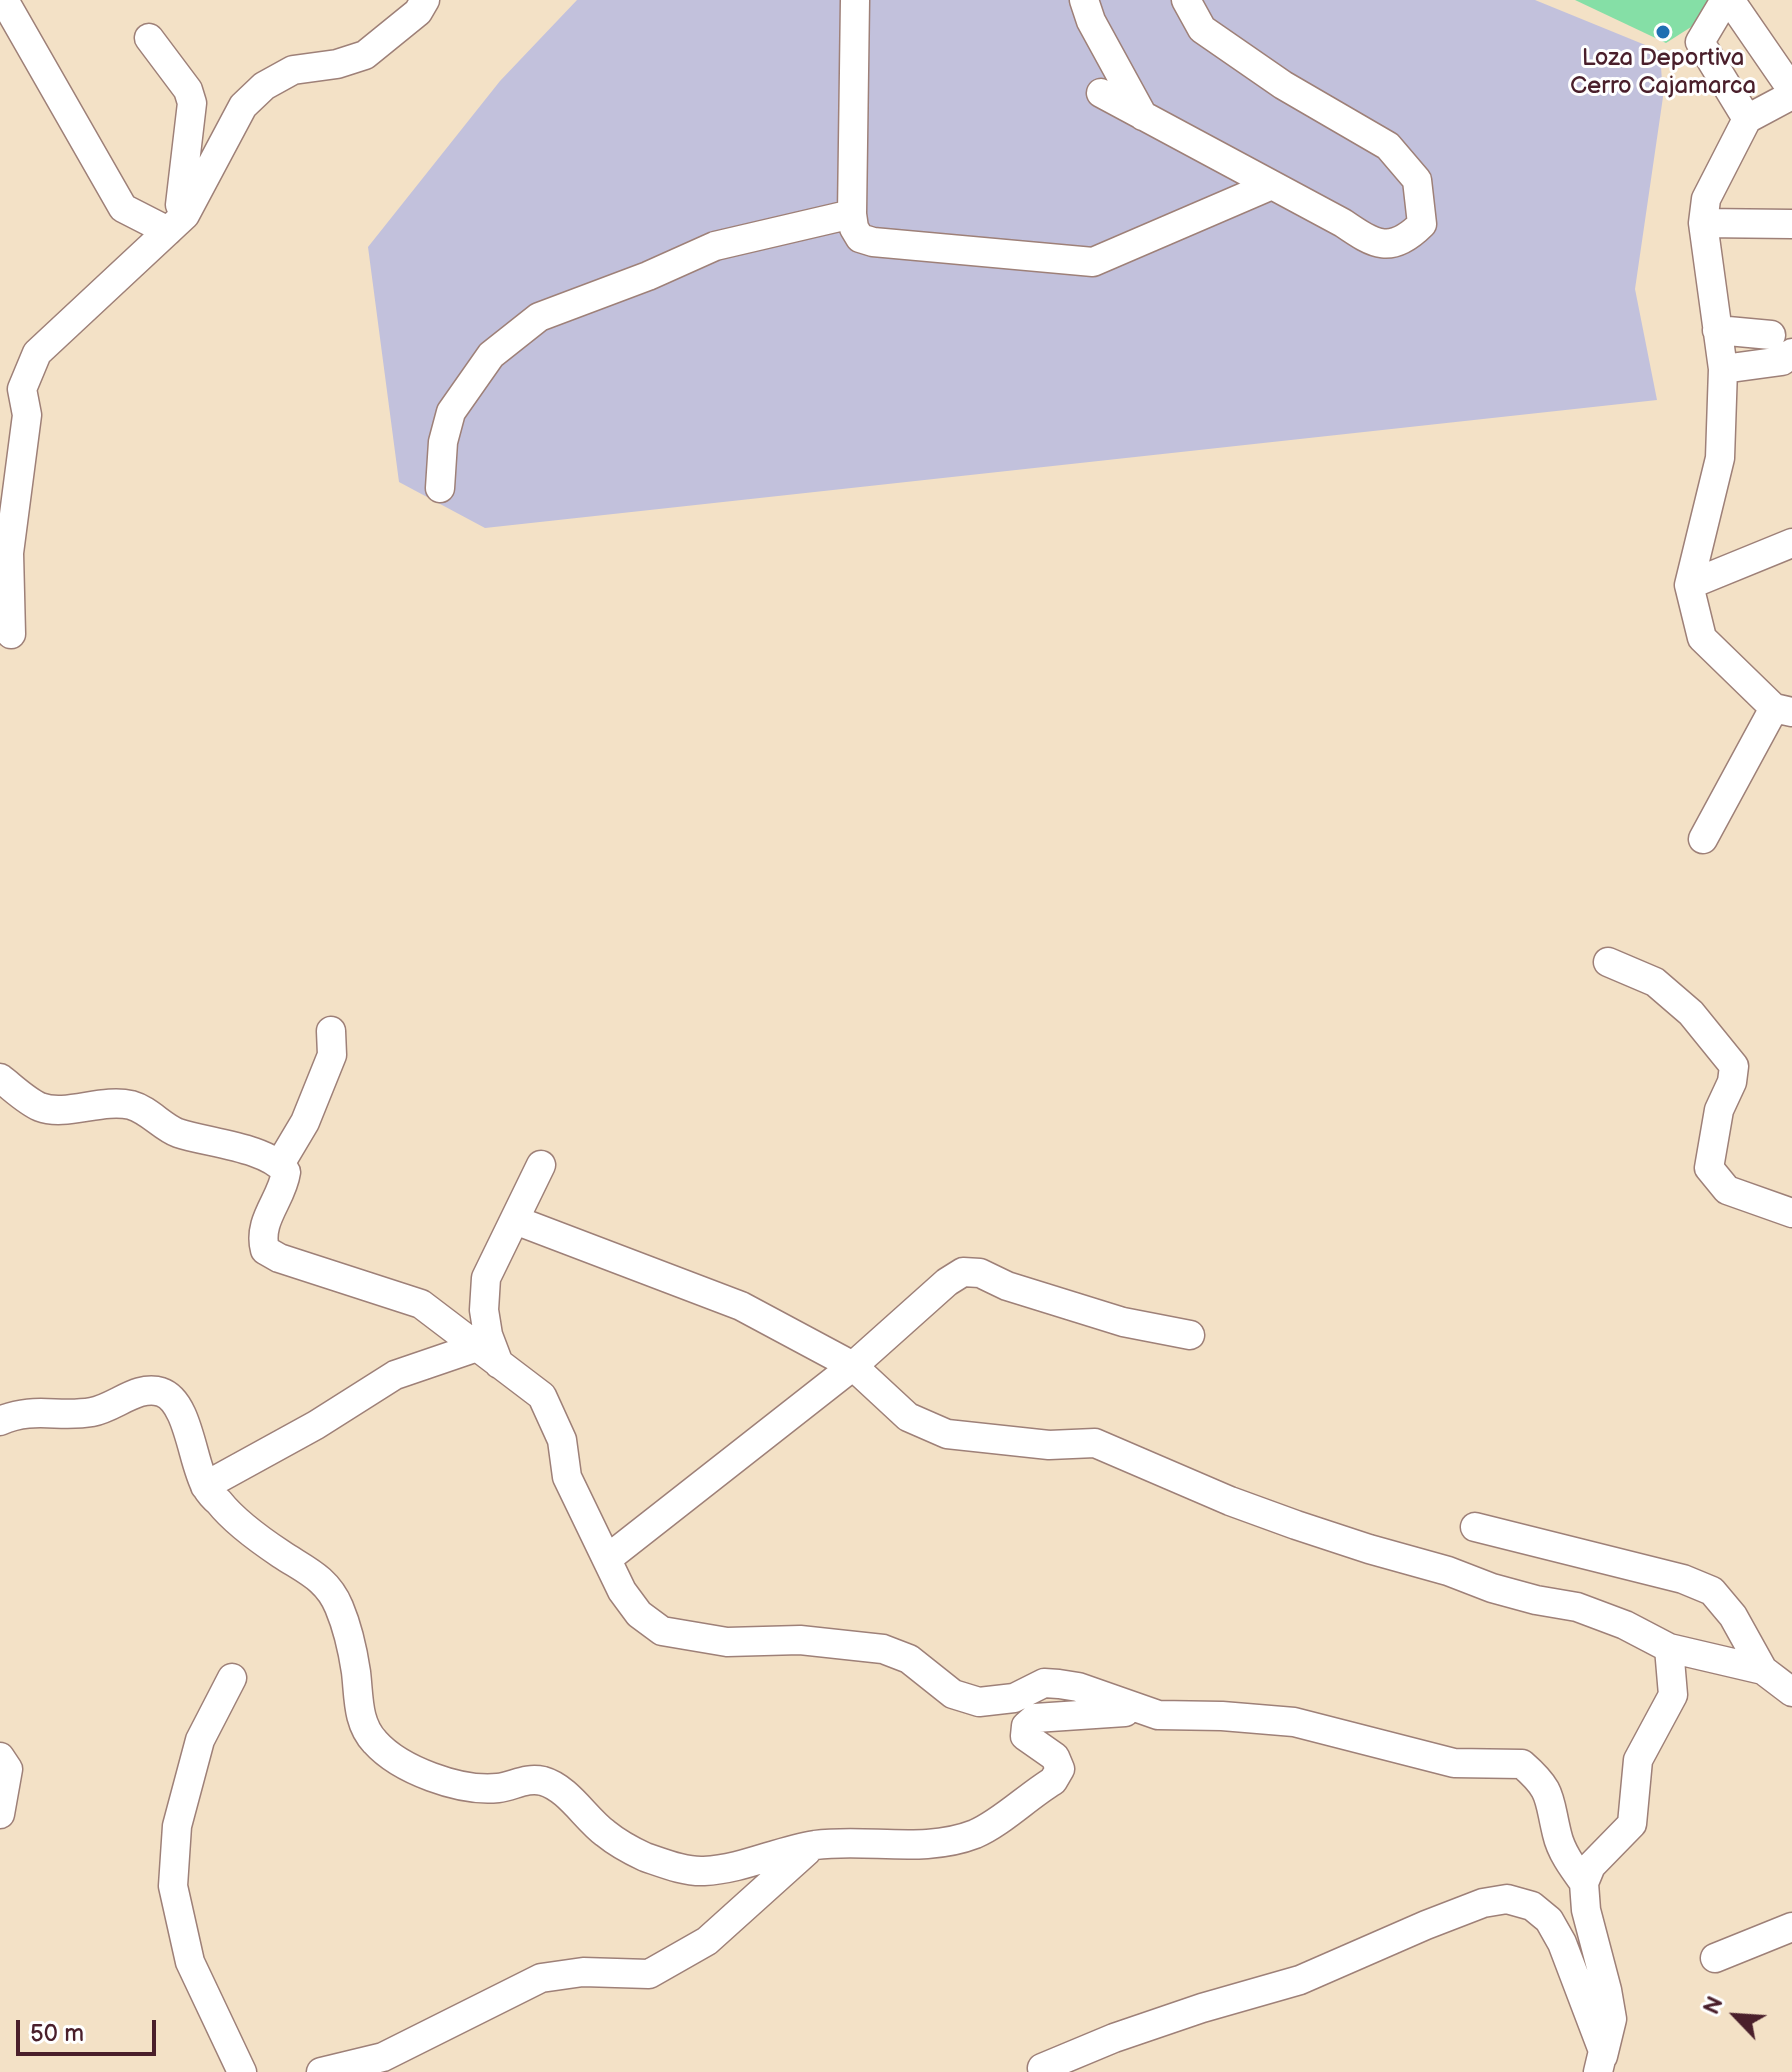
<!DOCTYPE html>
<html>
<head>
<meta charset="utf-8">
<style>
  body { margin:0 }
  #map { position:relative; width:1792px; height:2072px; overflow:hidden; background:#f3e1c6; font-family:"Balsamiq Sans",sans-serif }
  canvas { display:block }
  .north { position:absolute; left:1696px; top:1976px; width:80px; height:80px; -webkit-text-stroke:6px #fff; paint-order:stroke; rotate:295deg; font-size:22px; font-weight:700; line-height:32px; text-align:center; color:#4a1f2b }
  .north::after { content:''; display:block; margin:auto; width:28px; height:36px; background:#4a1f2b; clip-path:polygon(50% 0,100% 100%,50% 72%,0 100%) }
  .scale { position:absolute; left:16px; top:2020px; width:140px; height:36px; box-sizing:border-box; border:4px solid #4a1f2b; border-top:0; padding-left:10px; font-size:24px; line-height:28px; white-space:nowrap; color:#4a1f2b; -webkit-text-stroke:6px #fff; paint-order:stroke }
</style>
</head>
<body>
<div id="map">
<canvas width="1792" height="2072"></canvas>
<div class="north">N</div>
<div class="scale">50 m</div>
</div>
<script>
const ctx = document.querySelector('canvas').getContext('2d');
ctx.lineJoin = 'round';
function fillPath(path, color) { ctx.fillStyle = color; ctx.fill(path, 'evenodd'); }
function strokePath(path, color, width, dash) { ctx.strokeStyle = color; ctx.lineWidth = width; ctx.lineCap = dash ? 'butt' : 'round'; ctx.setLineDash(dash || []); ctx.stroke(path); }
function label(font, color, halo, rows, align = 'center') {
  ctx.font = font + ' "Balsamiq Sans",sans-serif'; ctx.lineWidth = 6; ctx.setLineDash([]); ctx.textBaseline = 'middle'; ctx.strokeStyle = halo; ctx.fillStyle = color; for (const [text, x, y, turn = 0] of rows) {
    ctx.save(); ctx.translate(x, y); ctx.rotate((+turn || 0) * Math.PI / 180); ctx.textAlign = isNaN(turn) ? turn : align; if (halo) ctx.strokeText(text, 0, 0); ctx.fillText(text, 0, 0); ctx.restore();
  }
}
const industrial = new Path2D(`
  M577 0H1535L1660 51 1663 97 1635 289 1657 400 485 528 399 482 368 247 500 81Z`);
const green = new Path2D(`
  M1575 0H1716L1702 20 1666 43Z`);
const minor = new Path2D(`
  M4 0 123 208 168 231
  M1084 0 1091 21 1143 116
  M1725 0 1700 42 1747 119 1706 199 1703 223 1723 369 1720 458 1689 585 1702 638 1774 708 1792 712
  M1730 0 1792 90
  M149 38 188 90 192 103 180 205 183 211
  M1101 93 1343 223C1375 245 1391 255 1422 224L1417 180 1388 146 1283 85 1202 29 1186 0
  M1747 119 1792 95
  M852 214 854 228 860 238 873 242 1093 262 1272 185
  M1703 223 1792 224
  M1717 330 1771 335
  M1723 369 1782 361 1792 353
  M440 488 443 442 451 412 491 355 539 317 648 276 715 246 852 214 855 0
  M1689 585 1792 543
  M11 634 9 553 27 415 22 389 37 353 185 215 243 106 264 86 293 70 337 64 365 55 418 12 425 0
  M1703 839 1774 708
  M1608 962 1655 982 1691 1013 1734 1066 1732 1082 1719 1110 1709 1168 1727 1190 1792 1213
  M0 1078C12 1087 26 1101 40 1107 66 1117 102 1098 131 1105 149 1110 162 1127 178 1133 208 1143 267 1147 286 1172 282 1200 257 1220 265 1250L279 1258 421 1304 542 1396 562 1440 567 1477 622 1591 639 1614 662 1631 727 1642 800 1640 883 1649 909 1659 953 1694 979 1702 1014 1698 1044 1683 1059 1684 1078 1687 1158 1715 1222 1716 1294 1722 1454 1763 1522 1764C1553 1791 1548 1797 1557 1834 1561 1852 1573 1868 1584 1883
  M280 1164 305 1122 332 1055 331 1031
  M515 1220 741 1306 853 1366 908 1417 947 1434 1049 1445 1095 1443 1230 1501 1296 1525 1369 1549 1448 1571 1492 1588 1536 1600 1577 1607 1625 1625 1669 1648 1763 1670 1792 1692
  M499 1364 488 1335 484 1310 486 1278 541 1165
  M0 1421C33 1406 59 1418 92 1412 115 1408 138 1384 161 1392 189 1401 192 1463 206 1487 209 1492 214 1498 219 1502 234 1521 260 1540 281 1554 305 1570 327 1578 339 1607 347 1626 353 1652 356 1672 359 1697 357 1723 375 1742 400 1770 460 1792 498 1788 514 1786 526 1777 543 1781 568 1788 585 1818 605 1833 616 1842 632 1851 645 1857 663 1863 685 1872 704 1871 743 1869 777 1851 815 1845 868 1838 924 1854 975 1834 1001 1823 1028 1796 1053 1781L1060 1769 1055 1757 1025 1736 1026 1726 1035 1718 1125 1712
  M205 1486 316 1425 395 1375 477 1347
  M1475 1527 1683 1579 1712 1591 1733 1616 1763 1670
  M607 1559 853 1366 947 1282 963 1272 980 1273 1007 1286 1123 1322 1190 1335
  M232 1678 200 1740 177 1826 173 1886 190 1962 242 2072
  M0 1757 8 1769 0 1814
  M1715 1958 1792 1927
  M1603 2056 1612 2019 1607 1990 1586 1910 1584 1883 1591 1866 1632 1824 1638 1760 1673 1695 1669 1648
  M1042 2068 1114 2038 1202 2008 1300 1980 1426 1925 1483 1903 1507 1899 1532 1906 1549 1920 1562 1943 1603 2051 1598 2072
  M321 2072 383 2057 541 1978 583 1972 649 1974 707 1941 807 1851`);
const markers = [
  [1663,32,8,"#1f6fb2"]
];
const poiNames = [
  ["Loza Deportiva",1663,59],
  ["Cerro Cajamarca",1663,87]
];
fillPath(industrial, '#c2c1dc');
fillPath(green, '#85dfa6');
strokePath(minor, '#9e8078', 31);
strokePath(minor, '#fff', 28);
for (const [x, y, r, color] of markers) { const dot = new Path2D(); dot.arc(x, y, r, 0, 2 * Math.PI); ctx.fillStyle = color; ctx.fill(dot); strokePath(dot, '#fff', 3); }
label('24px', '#4a1f2b', '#fff', poiNames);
</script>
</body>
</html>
